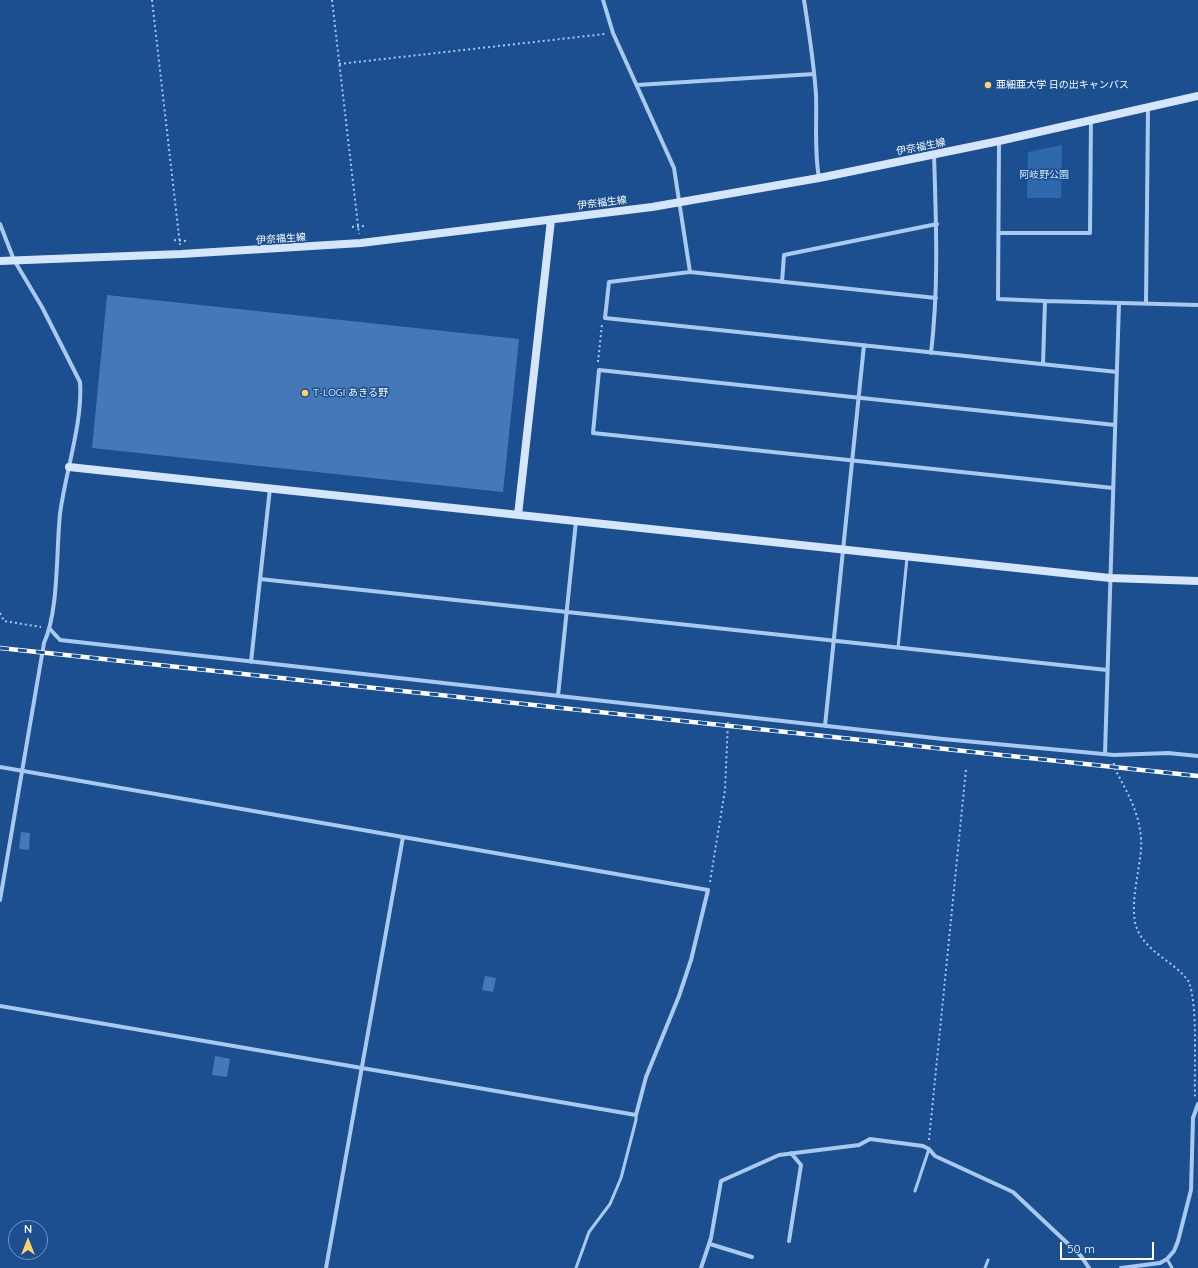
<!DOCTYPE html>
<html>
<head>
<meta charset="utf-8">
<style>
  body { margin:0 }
  #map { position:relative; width:1198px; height:1268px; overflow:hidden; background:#1b4f8f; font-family:Quicksand,sans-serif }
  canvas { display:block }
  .north { position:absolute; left:8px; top:1220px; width:40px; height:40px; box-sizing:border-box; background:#1b4f8f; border:1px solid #7695bc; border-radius:50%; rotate:0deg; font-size:11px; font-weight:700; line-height:16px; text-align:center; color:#fff }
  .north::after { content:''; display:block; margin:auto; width:14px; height:18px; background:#ffd166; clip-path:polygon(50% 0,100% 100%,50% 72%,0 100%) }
  .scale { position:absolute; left:1060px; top:1242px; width:94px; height:18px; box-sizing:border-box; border:2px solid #fff; border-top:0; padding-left:5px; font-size:12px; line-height:14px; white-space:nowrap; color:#fff; -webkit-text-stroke:3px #1b4f8f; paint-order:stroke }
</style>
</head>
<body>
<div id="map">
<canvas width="1198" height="1268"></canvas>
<div class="north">N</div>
<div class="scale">50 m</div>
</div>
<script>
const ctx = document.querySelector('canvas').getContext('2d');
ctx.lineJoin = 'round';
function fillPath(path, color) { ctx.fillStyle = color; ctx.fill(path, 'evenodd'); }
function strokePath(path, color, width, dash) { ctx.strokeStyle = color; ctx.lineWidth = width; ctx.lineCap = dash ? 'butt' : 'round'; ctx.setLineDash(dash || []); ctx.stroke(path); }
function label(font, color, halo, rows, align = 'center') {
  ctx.font = font + ' Quicksand,"Noto Sans JP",sans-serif'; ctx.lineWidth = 3; ctx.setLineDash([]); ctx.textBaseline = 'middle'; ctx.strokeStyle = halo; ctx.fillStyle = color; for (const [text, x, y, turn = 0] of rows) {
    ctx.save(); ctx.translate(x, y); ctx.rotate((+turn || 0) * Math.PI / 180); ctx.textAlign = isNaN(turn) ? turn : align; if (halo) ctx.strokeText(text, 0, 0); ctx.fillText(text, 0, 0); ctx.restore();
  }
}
const green = new Path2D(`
  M1062 145 1061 198H1027L1028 152Z`);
const building = new Path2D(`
  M107 295 519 339 503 492 92 448Z
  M21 832 30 833 29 850 19 849Z
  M485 976 496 978 493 992 482 990Z
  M215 1056 230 1059 227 1077 212 1075Z`);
const path = new Path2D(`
  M152 0 180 245
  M332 0 359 234
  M339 64 605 34
  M352 227 364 226
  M174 240 186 241
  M598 362 602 324
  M0 613 4 621 41 627
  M1114 763V767C1128 794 1143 818 1141 850 1139 873 1131 899 1135 922 1141 951 1174 960 1189 982 1198 1008 1194 1066 1195 1097
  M710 882 725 790 728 722
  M929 1140 966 769`);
const lane = new Path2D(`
  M898 648 907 558
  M915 1191 929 1149
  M1167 1259 1172 1268
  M576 1268 589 1232 610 1204 621 1178 636 1120V1115
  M985 1268 988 1260`);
const street = new Path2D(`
  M603 0 613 33 674 168 690 272
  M804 0C809 32 814 63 816 95 817 122 814 150 819 178
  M637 85 814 74
  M999 141 998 299 1045 301
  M0 224 14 260 42 307 80 382C83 422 65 474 60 514 56 552 59 610 44 643L0 900
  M999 233H1090L1091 120
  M782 282 784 255 937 224
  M936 298 690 272 609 282 605 318 1117 372
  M1146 303 1148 108
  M931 353C939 286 936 220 934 154
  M1043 364 1045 301 1198 305
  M1113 488 593 433 599 370 1115 425
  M260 579 1107 670
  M50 629 60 640 943 739 1114 755 1168 753 1198 756
  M251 662 270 488
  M558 696 576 521
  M825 726 864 345
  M1105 754 1119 303
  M0 767 708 890 691 960 679 996 646 1077 636 1115 0 1006
  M789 1241 801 1165 791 1153
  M710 1244 752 1257
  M326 1268 403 837
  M701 1268 711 1238 721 1181 779 1155 859 1145 870 1139 923 1146 929 1149 935 1156 1013 1192 1081 1256 1089 1268
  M1121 1268 1160 1263 1167 1259 1174 1251 1178 1241 1191 1190 1193 1118 1198 1104`);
const secondary = new Path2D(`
  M0 261 181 254 361 243 652 207 819 178 999 141 1198 96
  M69 467 1110 578 1198 581
  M518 515 551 220`);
const rail = new Path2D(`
  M0 648 1198 776`);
const markers = [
  [988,85,4,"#ffd166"],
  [305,393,4,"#ffd166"]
];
const poiNames = [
  ["亜細亜大学 日の出キャンパス",996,85],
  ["T-LOGI あきる野",313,393]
];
const streetNames = [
  ["伊奈福生線",921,147,-11],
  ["伊奈福生線",602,203,-7],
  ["伊奈福生線",281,239,-4]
];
const parkNames = [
  ["阿岐野公園",1044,175]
];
fillPath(green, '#2e69ad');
fillPath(building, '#4478b7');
strokePath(path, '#a9c9ee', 2, [2, 3]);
strokePath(lane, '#a9c9ee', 3);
strokePath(street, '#a9c9ee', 4);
strokePath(secondary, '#d6e6fa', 8);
strokePath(rail, '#fff', 4.5);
strokePath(rail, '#1b4f8f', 3, [9]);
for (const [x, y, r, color] of markers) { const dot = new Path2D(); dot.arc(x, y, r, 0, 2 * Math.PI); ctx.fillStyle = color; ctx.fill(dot); strokePath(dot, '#1b4f8f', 1.5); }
label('10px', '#fff', '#1b4f8f', poiNames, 'left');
label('10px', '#fff', '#1b4f8f', streetNames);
label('10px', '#cfe3fa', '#1b4f8f', parkNames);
</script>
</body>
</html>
